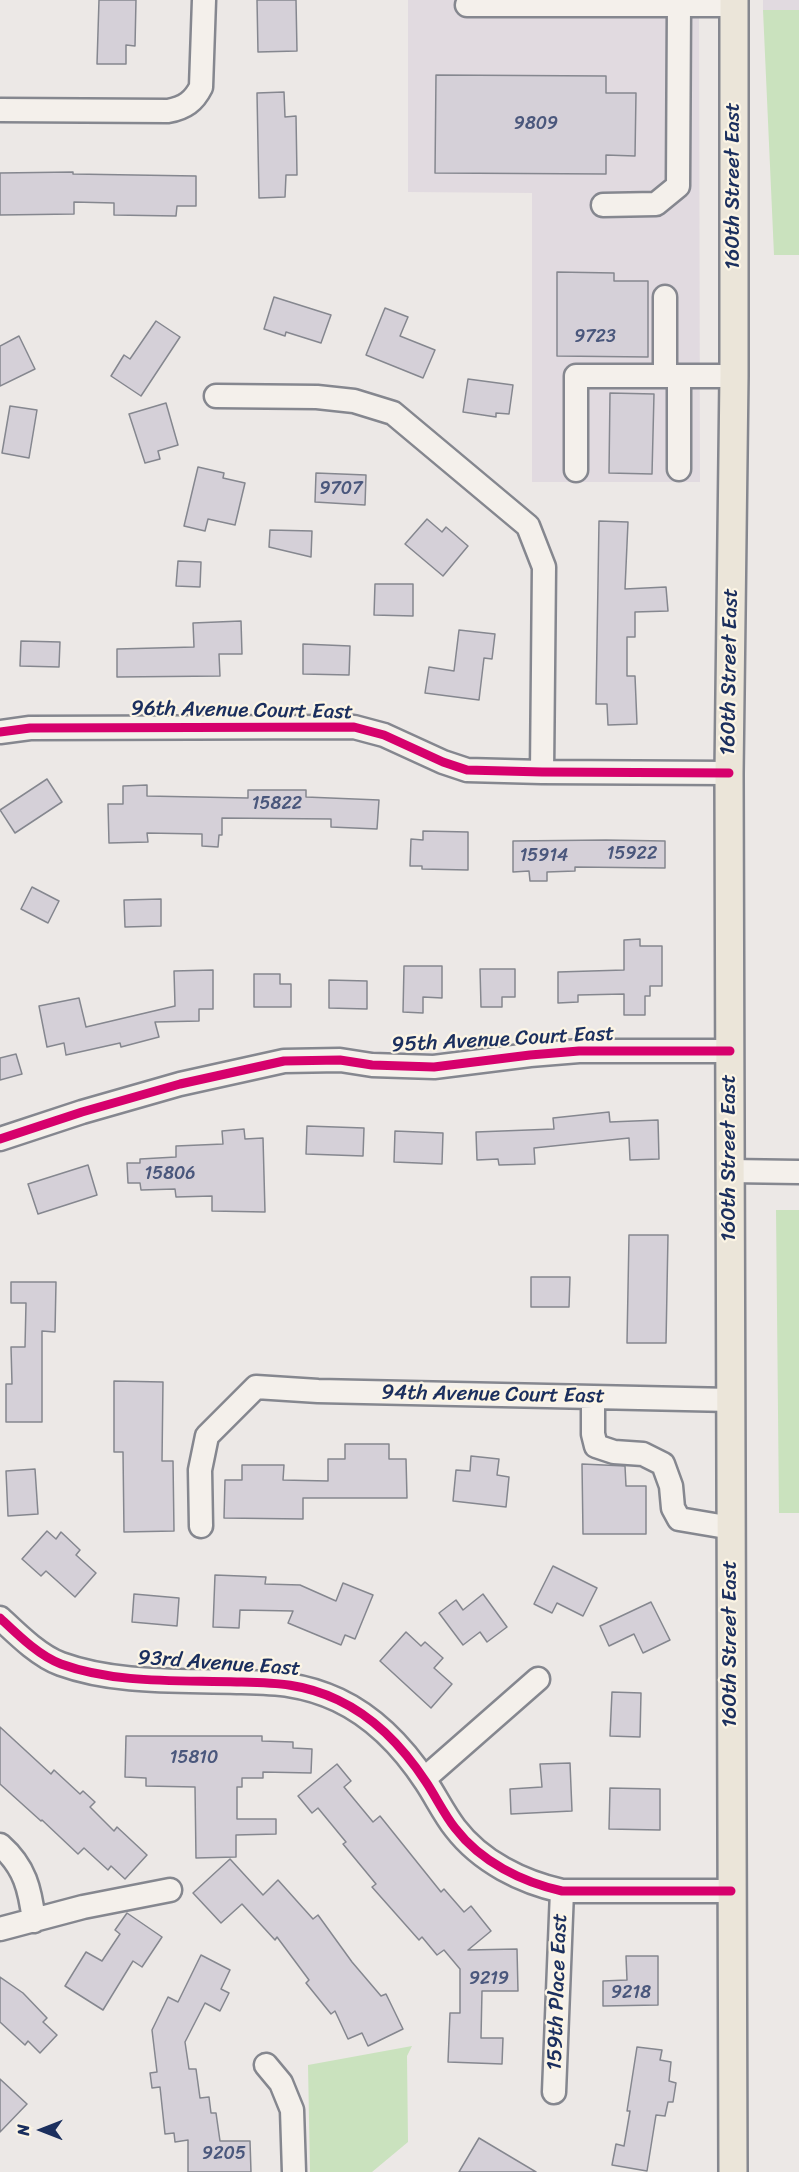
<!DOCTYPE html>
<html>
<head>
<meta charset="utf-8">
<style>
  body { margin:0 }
  #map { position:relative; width:799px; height:2172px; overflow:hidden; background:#ece8e6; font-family:Sriracha,sans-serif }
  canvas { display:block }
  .north { position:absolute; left:12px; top:2100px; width:60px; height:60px; -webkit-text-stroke:4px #fcf5e5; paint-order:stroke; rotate:270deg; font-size:16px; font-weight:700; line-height:24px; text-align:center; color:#1b2f5e }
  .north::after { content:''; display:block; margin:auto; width:21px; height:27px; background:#1b2f5e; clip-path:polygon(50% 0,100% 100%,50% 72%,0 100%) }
</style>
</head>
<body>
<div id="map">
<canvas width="799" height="2172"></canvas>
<div class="north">N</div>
</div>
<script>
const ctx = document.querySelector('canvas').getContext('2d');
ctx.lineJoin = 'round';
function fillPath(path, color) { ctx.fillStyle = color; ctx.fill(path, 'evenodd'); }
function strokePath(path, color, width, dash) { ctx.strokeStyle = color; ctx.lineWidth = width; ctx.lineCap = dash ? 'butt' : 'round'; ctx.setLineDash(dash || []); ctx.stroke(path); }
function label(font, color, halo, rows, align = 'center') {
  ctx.font = font + ' Sriracha,sans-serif'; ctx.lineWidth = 4.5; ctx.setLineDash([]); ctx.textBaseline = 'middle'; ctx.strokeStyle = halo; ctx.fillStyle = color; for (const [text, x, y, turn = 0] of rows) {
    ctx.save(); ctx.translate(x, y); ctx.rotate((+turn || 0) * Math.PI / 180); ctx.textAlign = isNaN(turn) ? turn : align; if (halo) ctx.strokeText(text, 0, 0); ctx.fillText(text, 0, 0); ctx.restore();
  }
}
const built = new Path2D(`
  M408 0H699L700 482H532V193L408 192Z
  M763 0H799V10H763Z`);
const green = new Path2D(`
  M763 10H799V255H774Z
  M776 1210H799V1513H779Z
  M412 2046 407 2056 408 2142 372 2172H310L308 2065Z`);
const building = new Path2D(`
  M99 0H136L135 46 126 45V64H97Z
  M257 0H296L297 51 258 52Z
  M436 75 606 76V93H636L635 156 606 155V174L435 173Z
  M284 92 285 117 296 116 297 175H286L285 197 259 198 257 93Z
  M73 172V174L196 176V206H177L176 216 114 215V203L74 202V214L0 215V173Z
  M557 272 614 273V281H648V357L557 356Z
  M274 297 331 315 321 343 286 332 285 336 264 329Z
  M385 308 408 317 400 336 435 350 423 378 366 355Z
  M156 321 180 337 141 396 111 376 124 355 130 359Z
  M19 336 35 369 0 386V346Z
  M468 379 513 385 509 414 496 413V417L463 412Z
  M610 393 654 394 652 474 609 473Z
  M166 403 178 445 158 451 160 459 145 463 129 414Z
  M10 406 37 410 29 458 2 453Z
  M198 467 224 473 223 478 245 483 235 525 208 519 205 531 184 526Z
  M316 473 366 475 365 505 315 502Z
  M427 519 442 532 446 527 468 546 443 576 405 544Z
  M599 521 628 522 625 589 666 587 668 611 635 612V637H627V676H635L637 724 608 725 607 704H596Z
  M270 530 312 531 311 557 269 547Z
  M178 561 201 562 200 587 176 586Z
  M375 584H413V616L374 615Z
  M241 621 242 654H219L220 676 117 677V649L194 647 193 623Z
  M459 630 495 634 492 659 484 658 479 700 425 693 429 667 454 671Z
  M21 641 60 642 59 667 20 666Z
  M303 644 350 646 349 675 303 674Z
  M47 779 62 802 15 833 0 810Z
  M147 785V796L248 798V790H306V797L379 800 377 829 331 827V819L222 818V835H219L218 847 202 846V834L147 833 148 842 109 843 108 804H123V786Z
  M423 831 468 832V870L422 869V866H410L411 839 423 840Z
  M606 840 665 841V868L575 867V871L547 872V881H530L529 871 513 872V841Z
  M32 887 59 901 48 923 21 909Z
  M161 899V926L125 927 124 900Z
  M640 939V946H662V986H650V996H645V1015H624V994L578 995V1002L558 1003V972L624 970V940Z
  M404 966H442V998L423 997V1013L403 1012Z
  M480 969H515V997H502V1007H481Z
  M213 970V1009H199V1021L155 1022 159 1037 121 1047 120 1043 66 1055 64 1043 47 1047 39 1006 79 998 86 1027 175 1006 174 971Z
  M254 974H280V984H291V1007H254Z
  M329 980 367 981V1009L329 1008Z
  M16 1054 22 1074 0 1080V1058Z
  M609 1112 610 1122 658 1120 659 1159 630 1160 629 1138 534 1148 535 1164 499 1165 498 1159 477 1160 476 1132 554 1129 553 1118Z
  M307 1126 364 1128 363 1156 306 1154Z
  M244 1129 245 1139 263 1138 265 1212 212 1211V1196L176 1197 175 1189 141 1190 140 1183H128L127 1163H140V1159L176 1157V1146L223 1144 222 1131Z
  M395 1131 443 1133 442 1164 394 1162Z
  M88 1165 97 1195 38 1214 28 1184Z
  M629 1235H668L666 1343H627Z
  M531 1277H570L569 1307H531Z
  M11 1282H56L55 1332 42 1331V1422H6V1384H12L11 1347H25L26 1303H11Z
  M114 1381 163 1382 162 1461H173L174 1531 124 1532 123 1452H114Z
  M345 1444H389V1459H406L407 1498H303V1519L224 1518 225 1480H242V1465H284L283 1480 328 1481V1459H345Z
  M471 1456 499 1459 497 1475 509 1477 506 1507 453 1501 456 1470 470 1471Z
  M582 1464 625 1466 626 1486H646V1534H583Z
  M35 1469 38 1514 8 1516 6 1471Z
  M47 1531 56 1539 61 1532 80 1550 76 1555 96 1573 75 1597 46 1571 41 1576 22 1559Z
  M553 1566 597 1588 583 1616 557 1603 552 1613 534 1604Z
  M215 1575 266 1577 265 1584 300 1585 336 1601 343 1583 373 1595 355 1639 345 1635 341 1645 288 1623 293 1611 240 1610 239 1628 213 1627Z
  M134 1594 179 1598 177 1626 132 1622Z
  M483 1594 507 1627 487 1642 480 1632 463 1645 439 1613 456 1600 463 1610Z
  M651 1602 670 1640 643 1653 634 1634 609 1646 600 1626Z
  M406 1632 421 1646 425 1642 443 1658 434 1668 452 1684 431 1708 380 1661Z
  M612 1692 641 1693 640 1737 610 1736Z
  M0 1727 51 1774 54 1770 80 1794 83 1791 95 1802 90 1807 114 1831 117 1827 147 1855 125 1879 111 1866 108 1870 84 1848 78 1854 42 1820 41 1821 0 1784Z
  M126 1736H262V1741L293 1742V1748L312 1749 311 1773 263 1772V1778H242V1787H237V1819H276V1834L236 1835V1857L196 1858 195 1787 146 1786V1778L125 1777Z
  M570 1763 572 1811 511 1814 510 1789 542 1787 540 1764Z
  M337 1764 351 1781 344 1787 373 1822 380 1816 441 1892 444 1889 464 1912 471 1906 491 1931 468 1950 517 1949 518 1991H482L481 2038H503L502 2064 448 2062 450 2013H460V1969L444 1950 437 1955 422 1937 419 1940 372 1887 376 1884 343 1844 346 1842 318 1808 312 1813 298 1796Z
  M610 1788 660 1789V1830L609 1829Z
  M230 1859 263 1895 278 1880 313 1919 318 1915 352 1962 381 1996 386 1994 403 2029 368 2046 362 2033 348 2039 335 2011 331 2014 306 1983 309 1980 277 1937 275 1940 242 1904 221 1923 193 1893Z
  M127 1913 162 1937 142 1967 133 1961 103 2010 65 1986 86 1952 102 1961 120 1934 115 1930Z
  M201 1955 230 1970 221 1989 229 1993 220 2011 205 2003 185 2042 189 2069H196L200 2098 209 2097 211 2113H216L220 2141H250L251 2172H188V2140L175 2142 174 2133 165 2134 160 2087 152 2088 150 2073 157 2072 152 2030 168 1997 178 2002Z
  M626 1956H658V2005L603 2006V1981L627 1980Z
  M0 1977 23 1993 47 2018 43 2022 57 2035 40 2053 28 2041 25 2045 0 2022Z
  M637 2047 662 2050 660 2060 671 2062 669 2081 676 2083 673 2102H668L665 2116 656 2115 647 2171 612 2165 616 2144 624 2146 630 2111H627Z
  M0 2079 27 2104 0 2132Z
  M479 2138 536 2172H459Z`);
const minor = new Path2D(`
  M467 5H734
  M0 110 168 111C185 108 194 101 201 87L204 0
  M603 205 656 204 678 186 679 5
  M665 297V376
  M679 376V469
  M216 396 317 397 354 401 393 413 528 526 544 567 542 772
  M576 470V376H734
  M0 732 30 728 354 727 384 735 443 762 467 770 542 772 729 773
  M0 1139 82 1112 180 1084 284 1061 340 1060 372 1065 434 1067 530 1055 579 1051H730
  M730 1171 799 1172
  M593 1397V1434L596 1446 614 1452 643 1454 663 1464 671 1486 673 1508 679 1519 732 1528
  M201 1526 200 1470 207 1436 256 1387 318 1391 731 1400
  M0 1618C17 1634 39 1656 61 1664 116 1684 180 1680 237 1682 275 1683 302 1683 338 1700 376 1718 403 1747 426 1782 436 1797 444 1814 455 1828 481 1862 522 1882 562 1891H731
  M424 1779 538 1679
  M0 1845C25 1867 30 1889 34 1921
  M0 1929 83 1907 170 1890
  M266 2065 281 2083 292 2110 294 2172
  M554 2092 562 1891`);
const major = new Path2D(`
  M733 2172 729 773 734 376V0`);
const cycleway = new Path2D(`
  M0 732 30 728 354 727 384 735 443 762 467 770 542 772 729 773
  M0 1139 82 1112 180 1084 284 1061 340 1060 372 1065 434 1067 530 1055 579 1051H730
  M0 1618C17 1634 39 1656 61 1664 116 1684 180 1680 237 1682 275 1683 302 1683 338 1700 376 1718 403 1747 426 1782 436 1797 444 1814 455 1828 481 1862 522 1882 562 1891H731`);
const numberNames = [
  ["9809",536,124],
  ["9723",595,337],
  ["9707",341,489],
  ["15822",277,804],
  ["15922",632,854],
  ["15914",544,856],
  ["15806",170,1174],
  ["15810",194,1758],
  ["9219",489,1979],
  ["9218",631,1993],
  ["9205",224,2154]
];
const streetNames = [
  ["160th Street East",734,186,-90],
  ["160th Street East",730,672,-89],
  ["96th Avenue Court East",242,711,1],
  ["95th Avenue Court East",503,1040,-3],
  ["160th Street East",730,1158,-90],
  ["94th Avenue Court East",493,1395,1],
  ["160th Street East",731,1644,-90],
  ["93rd Avenue East",219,1664,4],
  ["159th Place East",558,1992,-88]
];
fillPath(built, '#e1dae0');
fillPath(green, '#cae2be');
fillPath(building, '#d5d0d8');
strokePath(building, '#85878f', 1.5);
strokePath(minor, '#85878f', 27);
strokePath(major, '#85878f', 32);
strokePath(minor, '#f4f0eb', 22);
strokePath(major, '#ebe5d9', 27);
strokePath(cycleway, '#d6006c', 9);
label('18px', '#4a577c', null, numberNames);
label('21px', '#1b2f5e', '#fcf5e5', streetNames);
</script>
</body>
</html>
